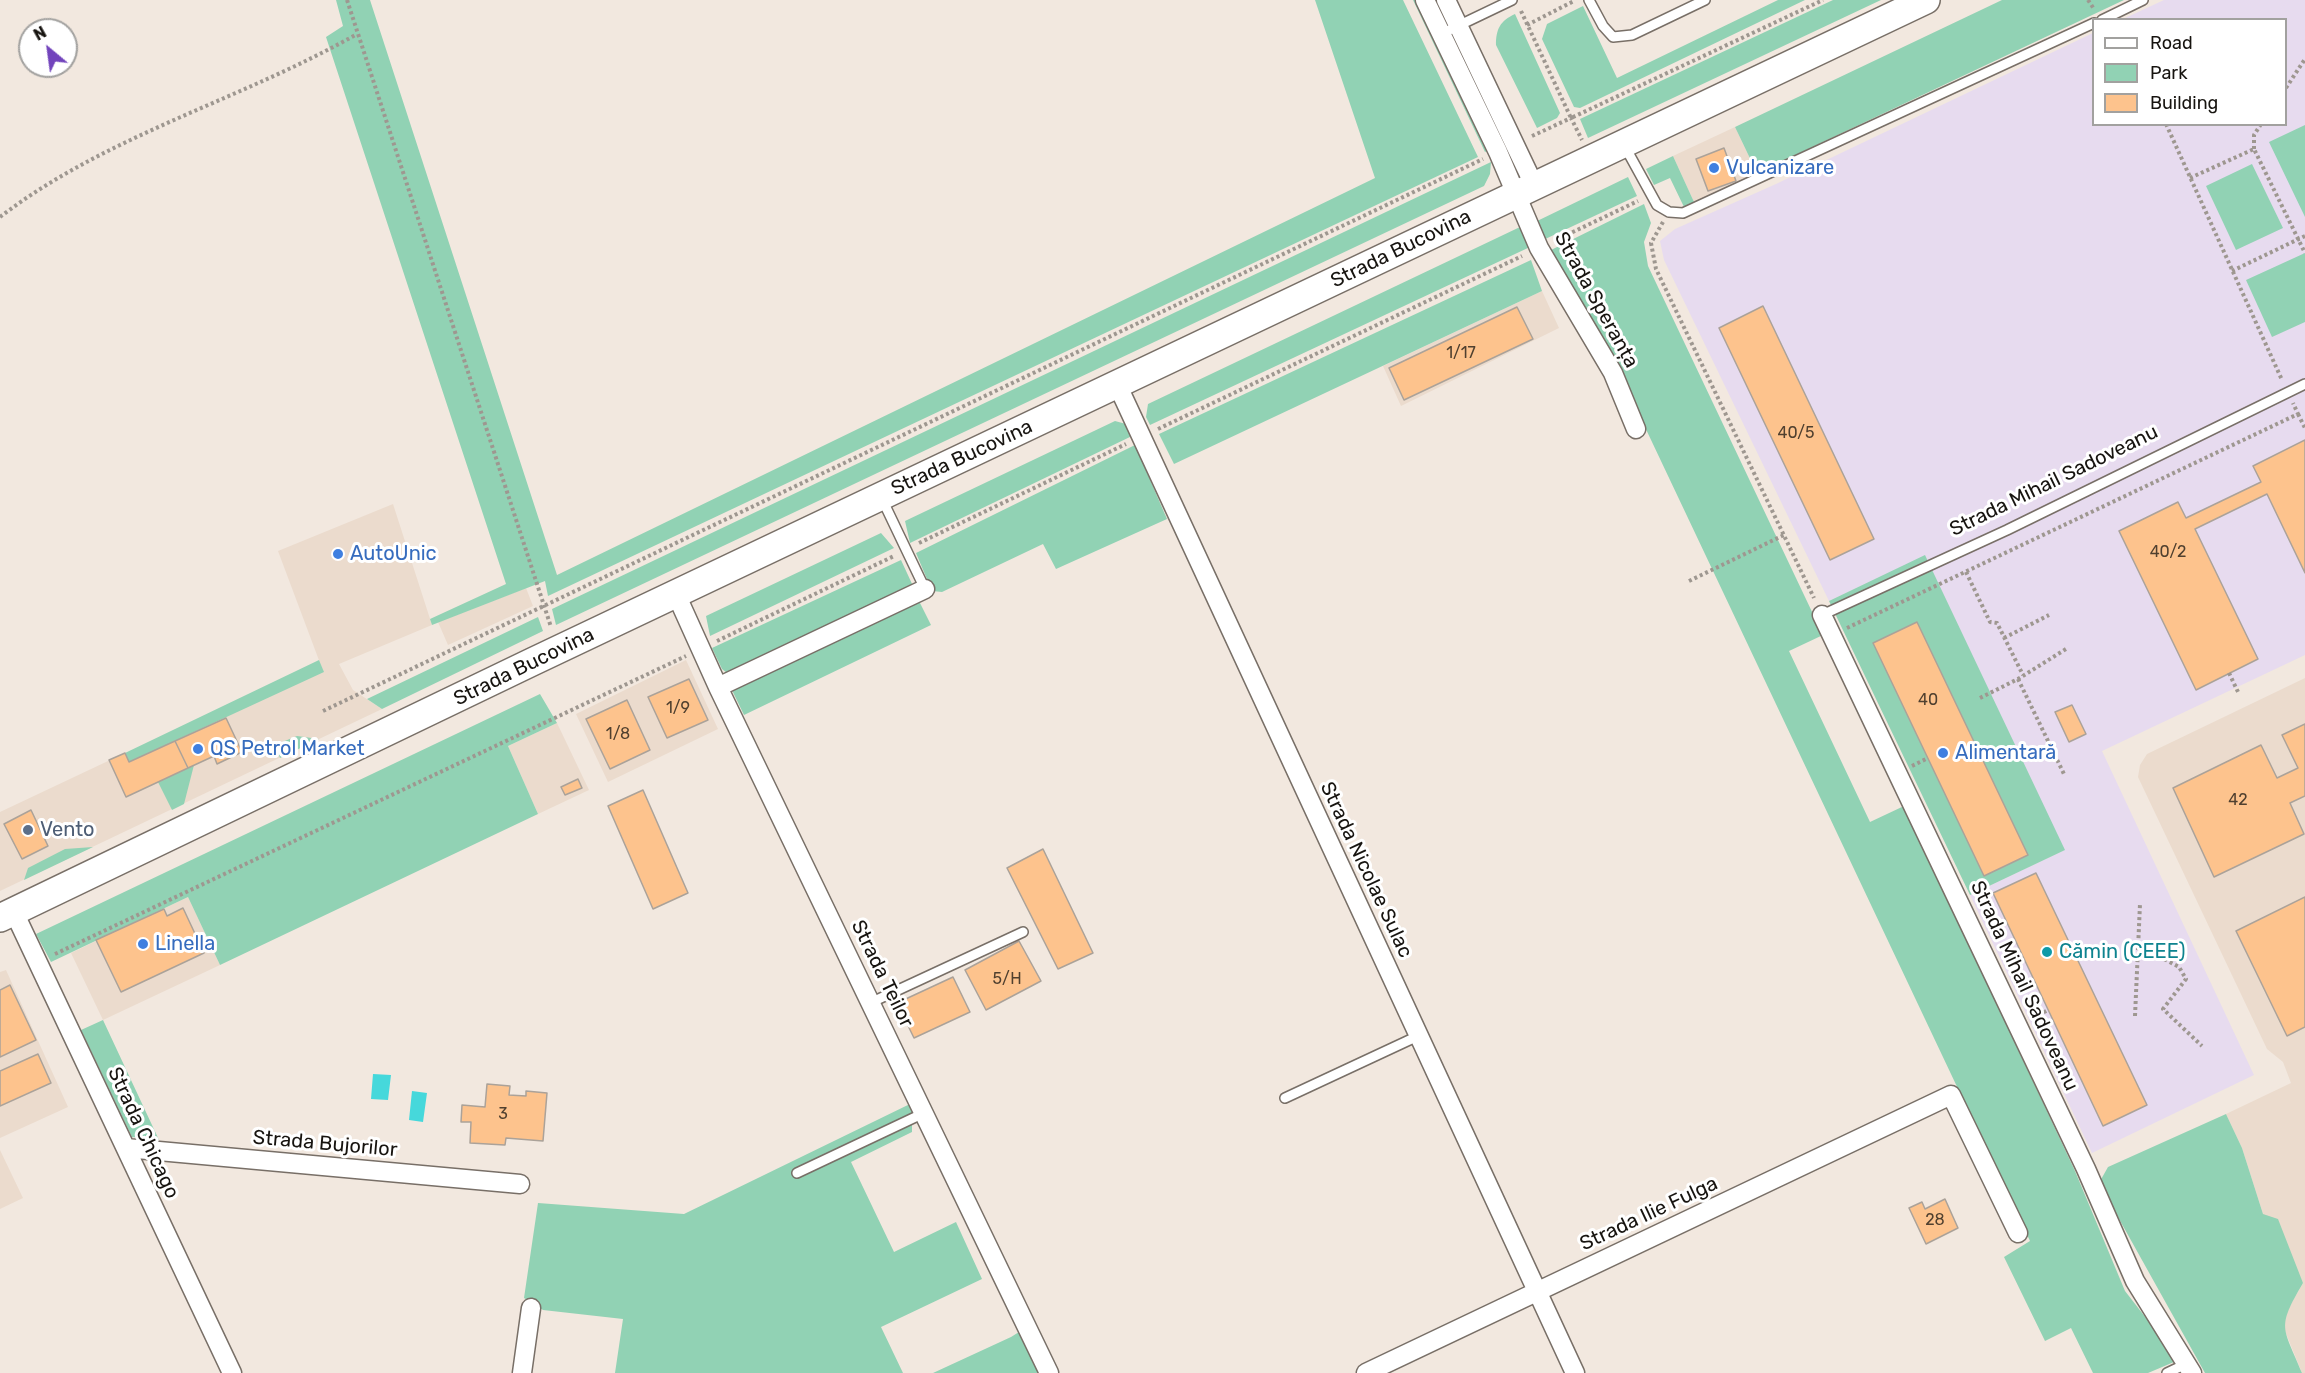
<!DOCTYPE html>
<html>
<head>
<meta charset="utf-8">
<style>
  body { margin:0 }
  #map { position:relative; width:2305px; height:1373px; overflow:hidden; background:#f2e8df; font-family:Rubik,sans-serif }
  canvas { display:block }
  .legend { position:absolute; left:2092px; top:18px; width:195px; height:108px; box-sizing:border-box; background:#fff; border:2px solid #a2a19f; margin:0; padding:8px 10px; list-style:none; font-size:18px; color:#171410 }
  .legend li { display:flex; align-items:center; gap:12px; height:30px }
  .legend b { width:30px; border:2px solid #a2a19f }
  .north { position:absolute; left:18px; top:18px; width:60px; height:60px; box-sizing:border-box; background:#fff; border:2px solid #a2a19f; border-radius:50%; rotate:331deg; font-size:16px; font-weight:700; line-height:24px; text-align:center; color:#171410 }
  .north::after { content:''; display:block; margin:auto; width:21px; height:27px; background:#7244bc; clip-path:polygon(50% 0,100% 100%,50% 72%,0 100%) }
</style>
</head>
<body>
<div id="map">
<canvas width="2305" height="1373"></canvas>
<ul class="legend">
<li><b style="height:8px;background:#fff"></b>Road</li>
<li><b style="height:16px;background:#91d2b4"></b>Park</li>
<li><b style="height:16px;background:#fdc38d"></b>Building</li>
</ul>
<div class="north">N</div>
</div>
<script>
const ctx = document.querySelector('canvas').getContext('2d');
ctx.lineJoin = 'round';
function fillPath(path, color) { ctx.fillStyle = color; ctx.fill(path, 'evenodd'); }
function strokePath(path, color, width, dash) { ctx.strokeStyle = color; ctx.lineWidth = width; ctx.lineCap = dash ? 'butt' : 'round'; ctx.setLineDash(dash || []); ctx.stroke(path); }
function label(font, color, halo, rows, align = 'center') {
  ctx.font = font + ' Rubik,sans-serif'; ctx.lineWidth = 6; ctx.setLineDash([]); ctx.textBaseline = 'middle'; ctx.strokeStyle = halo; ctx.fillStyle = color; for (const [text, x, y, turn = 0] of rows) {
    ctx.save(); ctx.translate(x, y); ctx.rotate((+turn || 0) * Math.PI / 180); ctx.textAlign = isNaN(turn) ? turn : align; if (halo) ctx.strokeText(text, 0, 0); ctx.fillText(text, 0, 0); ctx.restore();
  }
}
const built = new Path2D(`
  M1735 127 1757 173 1694 202 1673 156Z
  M1542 291 1559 328 1401 406 1383 366Z
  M393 504 432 625 339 664 353 690 382 709 0 891V812L125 753 129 762 323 671 278 551Z
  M526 588 533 606 448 645 438 622Z
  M686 660 718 729 608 782 576 714Z
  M2305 678V1373H2302L2283 1326 2288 1309 2303 1283 2263 1214 2242 1148 2226 1114 2291 1083 2283 1062 2267 1049 2138 777 2140 765 2147 754Z
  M557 723 589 790 538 814 508 746Z
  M188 897 220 965 103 1020 71 953Z
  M6 970 68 1107 0 1138V972Z
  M0 1150 23 1198 0 1209Z`);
const education = new Path2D(`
  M2164 0H2305V655L2102 751 2254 1075 2092 1153 1970 895 2064 850 1925 556 1829 601 1664 260 1660 241 1675 229 1776 184 2093 33 2094 124H2286V20L2123 19Z`);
const green = new Path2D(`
  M336 0H370L557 575 1375 178 1315 0H1403L1478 157 548 596 545 581 432 625 430 619 506 584 326 37 343 26Z
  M1413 0H1421L1491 149 1485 152Z
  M1778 0H1805L1580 108 1574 107 1542 39 1547 24 1583 6 1617 78Z
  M1833 0H1881L1588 138 1580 119Z
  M2002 0H2124L1757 173 1735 127Z
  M1515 14 1560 113 1557 118 1537 128 1496 45C1496 29 1500 21 1515 14Z
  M2305 125V217L2269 142Z
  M1673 156 1694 202 1684 207 1670 178 1654 185 1646 169Z
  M1491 162 1490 174 1484 186 556 625 552 609Z
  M2252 164 2283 228 2236 250 2206 186Z
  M1628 177 1637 196 1541 241 1533 223Z
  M1644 204 1651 223 1644 242 1648 266 1823 635 1789 651 1870 822 1904 806 2075 1171 2125 1291 2167 1345 2174 1362 2148 1373H2093L2071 1328 2045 1341 2004 1257 2030 1241 1617 368 1551 250Z
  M1520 227 1530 247 1150 425 1146 417 1148 404Z
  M2305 253V322L2272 337 2246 280Z
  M1531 260 1542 291 1174 464 1159 434Z
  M1115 421 1126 424 1132 436 910 543 905 521Z
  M1135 445 1167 519 1056 569 1043 544 942 592 932 591 916 553Z
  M881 533 894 548 710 636 706 616Z
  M1925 555 2065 850 1970 895 1829 601Z
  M901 560 913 586 727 673 722 669 712 648Z
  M918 599 931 625 744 715 731 688Z
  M538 617 543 631 382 709 367 699Z
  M319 660 324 672 129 762 125 753Z
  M540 694 557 723 508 746 538 814 220 965 188 897 51 962 36 934Z
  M297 736 319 739 280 758 275 745Z
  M194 765 184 804 172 810 158 782Z
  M93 847 24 880 28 868 65 849Z
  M103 1020 159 1140 132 1137 81 1030Z
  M912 1103V1132L851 1162 894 1252 956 1222 982 1279 881 1327 903 1373H615L623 1319 543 1310 524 1298 538 1203 684 1214Z
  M2226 1114 2242 1148 2263 1214 2278 1219 2303 1283C2276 1329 2283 1326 2302 1373H2205L2099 1183 2108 1167Z
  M1019 1332 1039 1373H933L1011 1337Z`);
const water = new Path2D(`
  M373 1074 391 1075 388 1100 371 1099Z
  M412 1091 427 1093 423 1122 409 1120Z`);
const building = new Path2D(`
  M1724 148 1736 181 1708 191 1696 159Z
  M1763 306 1874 539 1830 560 1719 328Z
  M1517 307 1533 339 1404 400 1389 368Z
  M2305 440V573L2267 494 2195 529 2258 659 2196 690 2119 531 2178 502 2186 518 2261 482 2253 466Z
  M1917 622 2028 855 1984 876 1873 643Z
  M689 679 708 720 667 738 648 697Z
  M627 700 650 750 610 769 586 719Z
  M2072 705 2086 734 2069 742 2055 712Z
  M226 718 242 752 217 764 214 756 188 768 175 741Z
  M2305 724V796L2290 803 2304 834 2214 877 2173 788 2261 745 2277 778 2298 768 2282 735Z
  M175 741 188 768 126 797 109 760 125 753 129 762Z
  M578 779 582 788 565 795 561 787Z
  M643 790 688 893 653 909 608 806Z
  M31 810 48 846 22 859 4 824Z
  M1043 849 1093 953 1058 969 1007 868Z
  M2036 873 2147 1105 2103 1126 1993 893Z
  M2305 897V1027L2287 1036 2236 931Z
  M183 908 204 953 121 992 96 940 164 909 167 916Z
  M1019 941 1041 981 986 1010 965 970Z
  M953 977 970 1012 914 1038 897 1003Z
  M10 985 36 1040 0 1057V990Z
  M38 1054 51 1083 0 1106V1071Z
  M487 1084 510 1086 509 1095 526 1096V1091L547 1093 543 1141 506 1138 505 1145 470 1143 471 1122H461L462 1105 485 1107Z
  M1945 1199 1958 1228 1926 1244 1909 1208 1922 1202 1925 1209Z`);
const path = new Path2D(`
  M347 0 551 627
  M2088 0 2094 9
  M1521 11 1571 118 1823 0
  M1527 25 1574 1
  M2286 88 2305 59
  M2166 124 2282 380
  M1532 136 1571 118 1582 140
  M2254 149V135L2261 124
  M2190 178 2254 149 2305 253
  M0 217C107 135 241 100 357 34
  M1663 222 1651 243 1656 269 1814 598
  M1556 240 1638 201
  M2232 271 2305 236
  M2298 414 2305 428
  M1158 429 1522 256
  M919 543 1126 444
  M1966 572 1990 622 1997 623 2023 675
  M1689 581 1784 535
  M1847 628 2298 414 2293 403
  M2004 638 2049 615
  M717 641 894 556
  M2229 673 2238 692
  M2018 679 2064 774
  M1980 698 2018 679 2066 649
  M323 711 1483 159
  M1912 766 1928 758
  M2138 945 2179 967 2186 979 2163 1009 2202 1046
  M55 954 686 656
  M2135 1016 2140 904
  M2033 1018 2048 1010`);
const lane = new Path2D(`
  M1589 0 1603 26 1613 37 1632 35 1705 0
  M2102 20 2143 0
  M1441 34 1512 0
  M1624 145 1657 205 1669 212 1683 213 2094 23
  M882 499 925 589
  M1822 615 2007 530 2305 384
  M870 1003 1023 932
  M1285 1098 1418 1036
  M797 1173 924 1113
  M2167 1373 2186 1364`);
const street = new Path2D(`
  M1425 0 1498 152 1539 248 1613 373 1636 429
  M1446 0 1534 185
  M1117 384 1575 1373
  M676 594 718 687 1049 1373
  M1822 615 2086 1169 2135 1281 2192 1373
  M718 687 925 589
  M14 912 232 1373
  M126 1148 520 1184
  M522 1373 531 1308
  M1366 1373 1951 1095 2018 1233`);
const primary = new Path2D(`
  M0 918 532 662 1926 0`);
const markers = [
  [1714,168,6,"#3f7fe0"],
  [338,554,6,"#3f7fe0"],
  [198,749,6,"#3f7fe0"],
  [1943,753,6,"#3f7fe0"],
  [28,830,6,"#5c6f8a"],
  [143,944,6,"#3f7fe0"],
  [2047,952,6,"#0f9aa8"]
];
const numberNames = [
  ["1/17",1461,353],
  ["40/5",1796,433],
  ["40/2",2168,552],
  ["40",1928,700],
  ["1/9",678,708],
  ["1/8",618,734],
  ["42",2238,800],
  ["5/H",1007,979],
  ["3",503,1114],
  ["28",1935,1220]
];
const shopNames = [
  ["Vulcanizare",1726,168],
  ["AutoUnic",350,554],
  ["QS Petrol Market",210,749],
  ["Alimentară",1955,753],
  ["Linella",155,944]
];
const streetNames = [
  ["Strada Bucovina",1401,249,-26],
  ["Strada Speranța",1596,300,61],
  ["Strada Bucovina",962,458,-25],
  ["Strada Mihail Sadoveanu",2054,481,-26],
  ["Strada Bucovina",524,667,-26],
  ["Strada Nicolae Sulac",1366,870,65],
  ["Strada Teilor",882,974,64],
  ["Strada Mihail Sadoveanu",2024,986,65],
  ["Strada Chicago",143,1133,65],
  ["Strada Bujorilor",325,1144,5],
  ["Strada Ilie Fulga",1649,1214,-25]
];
const serviceNames = [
  ["Vento",40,830]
];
const cultureNames = [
  ["Cămin (CEEE)",2059,952]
];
fillPath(built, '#ebdbcd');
fillPath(education, '#e7dbef');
fillPath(green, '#91d2b4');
fillPath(water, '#46d8db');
fillPath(building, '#fdc38d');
strokePath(building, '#aba299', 1.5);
strokePath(lane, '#786f67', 12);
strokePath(street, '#786f67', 21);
strokePath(primary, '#786f67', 30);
strokePath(path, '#9e9790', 4, [3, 3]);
strokePath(lane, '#fff', 9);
strokePath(street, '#fff', 18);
strokePath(primary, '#fff', 27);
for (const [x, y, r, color] of markers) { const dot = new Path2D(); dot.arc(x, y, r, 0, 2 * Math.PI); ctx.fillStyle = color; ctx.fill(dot); strokePath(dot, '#fff', 2); }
label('16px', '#50402f', null, numberNames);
label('20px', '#366cbe', '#fff', shopNames, 'left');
label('20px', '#171410', '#fff', streetNames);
label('20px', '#4e5e75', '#fff', serviceNames, 'left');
label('20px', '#0d838f', '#fff', cultureNames, 'left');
</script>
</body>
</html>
